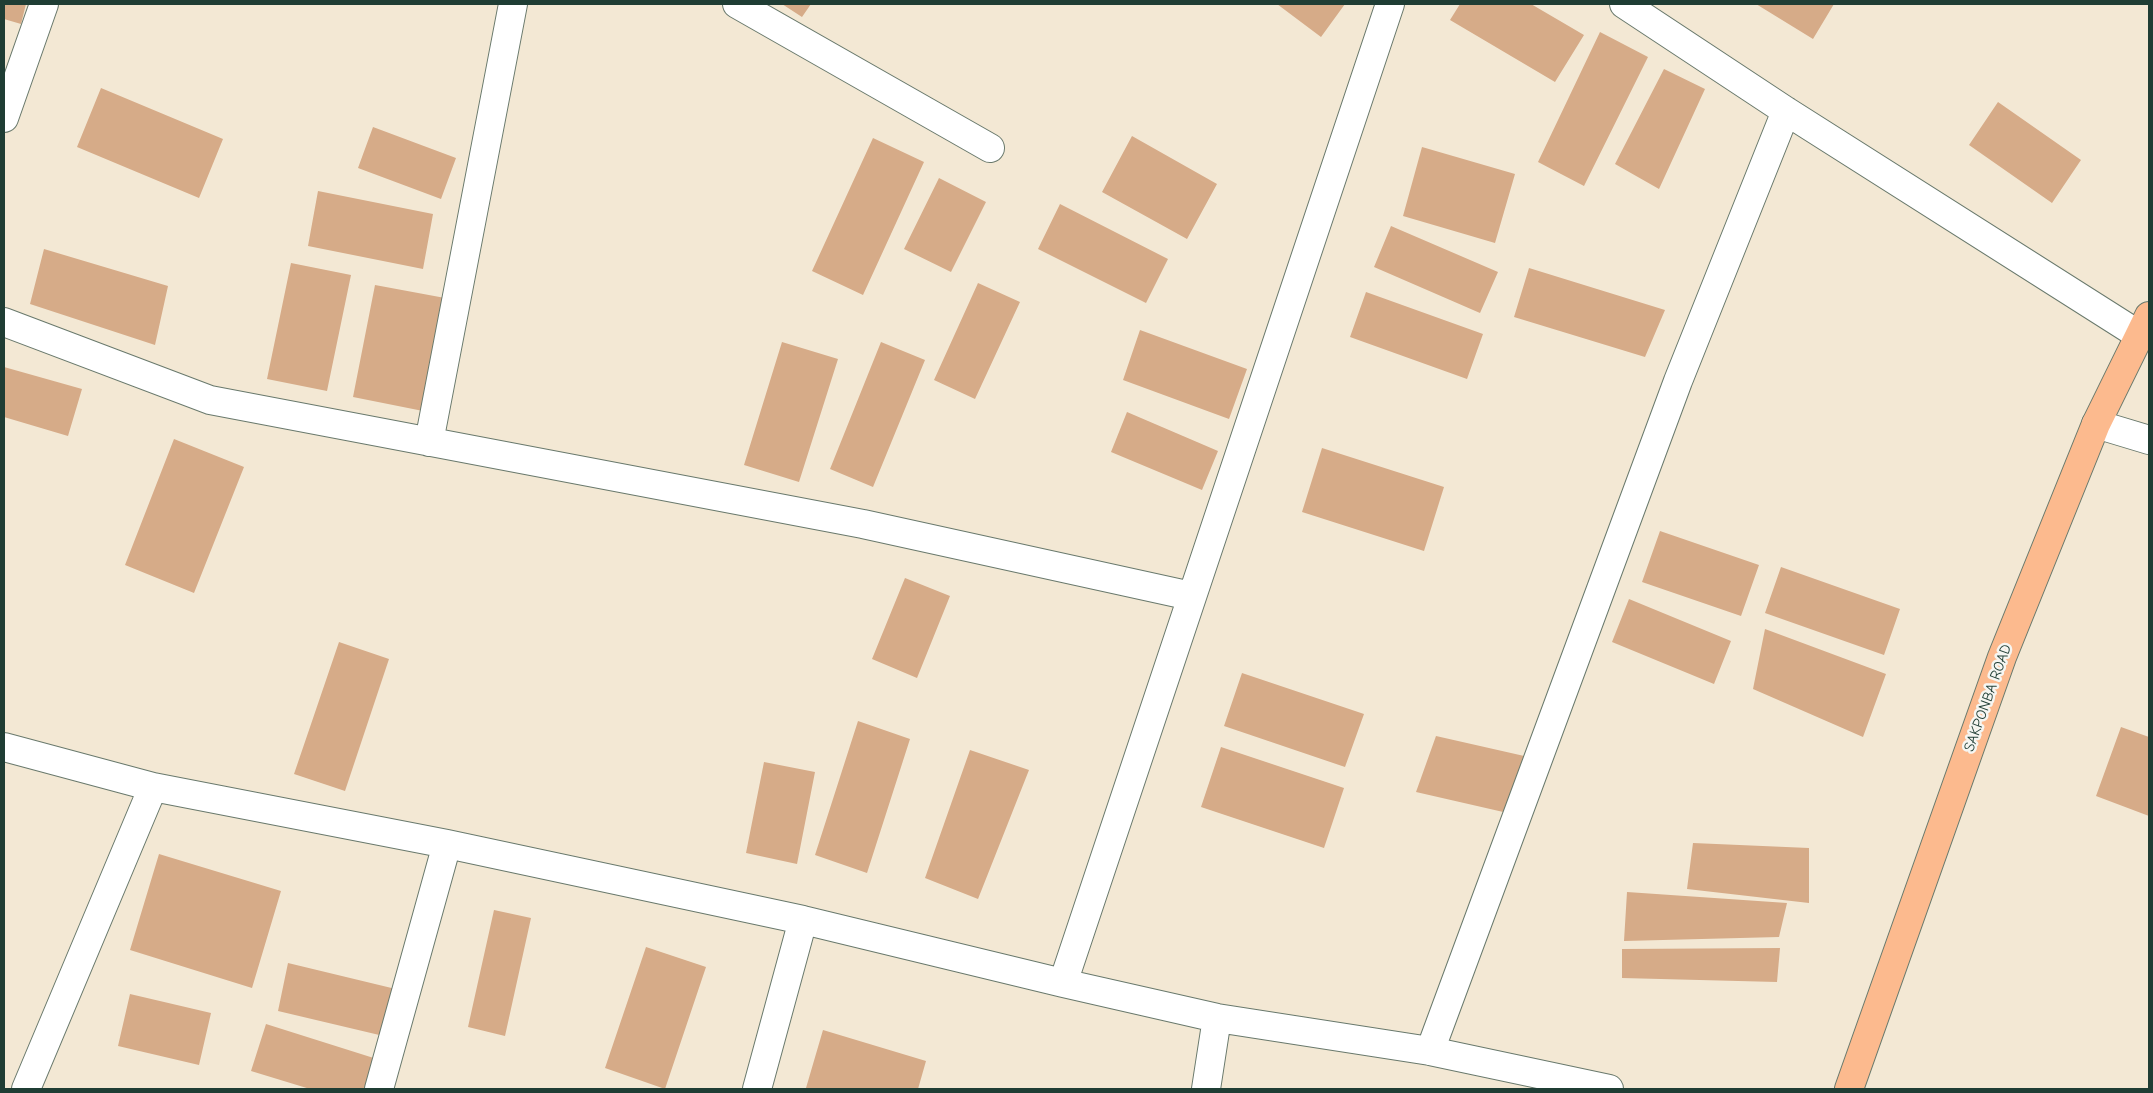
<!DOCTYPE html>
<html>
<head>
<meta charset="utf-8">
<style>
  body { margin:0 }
  #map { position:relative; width:2153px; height:1093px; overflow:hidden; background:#f3e8d4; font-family:"Comic Neue",sans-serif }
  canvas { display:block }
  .frame { position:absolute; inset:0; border:5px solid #1f3d34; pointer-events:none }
</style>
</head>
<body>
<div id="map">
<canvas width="2153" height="1093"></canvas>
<div class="frame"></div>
</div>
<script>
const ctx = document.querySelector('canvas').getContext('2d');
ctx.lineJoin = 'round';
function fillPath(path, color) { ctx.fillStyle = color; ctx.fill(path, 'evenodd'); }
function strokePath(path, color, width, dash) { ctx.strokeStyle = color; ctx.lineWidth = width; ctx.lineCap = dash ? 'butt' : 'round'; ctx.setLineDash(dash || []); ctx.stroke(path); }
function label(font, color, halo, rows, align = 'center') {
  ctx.font = font + ' "Comic Neue",sans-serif'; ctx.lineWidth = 5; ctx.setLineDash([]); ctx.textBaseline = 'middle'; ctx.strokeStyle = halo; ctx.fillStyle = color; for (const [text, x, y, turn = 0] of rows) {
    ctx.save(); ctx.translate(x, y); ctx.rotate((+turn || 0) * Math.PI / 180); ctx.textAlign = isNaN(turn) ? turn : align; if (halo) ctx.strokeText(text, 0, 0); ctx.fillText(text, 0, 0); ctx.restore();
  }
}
const building = new Path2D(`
  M4 4H26L21 24 4 19Z
  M782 4H811L802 17Z
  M1277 4H1345L1321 37Z
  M1460 4H1531L1584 35 1555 82 1450 20Z
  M1756 4H1834L1813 39Z
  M1600 32 1648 57 1584 186 1538 162Z
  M1664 69 1705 89 1659 189 1615 164Z
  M101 88 223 139 199 198 77 147Z
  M1998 102 2081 160 2052 203 1969 145Z
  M373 127 456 158 441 199 358 168Z
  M1132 136 1217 184 1187 239 1102 192Z
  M873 138 924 162 863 295 812 271Z
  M1422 147 1515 174 1495 243 1403 216Z
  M939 178 986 202 951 272 904 249Z
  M318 191 433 214 423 269 308 246Z
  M1060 204 1168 259 1146 303 1038 249Z
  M1391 226 1498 272 1480 313 1374 267Z
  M44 249 168 286 155 345 30 304Z
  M291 263 351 275 327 391 267 379Z
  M1529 268 1665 310 1645 357 1514 317Z
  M978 283 1020 302 975 399 934 380Z
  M375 285 445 298 423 411 353 397Z
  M1366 292 1483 334 1467 379 1350 337Z
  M1140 330 1247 369 1229 419 1123 380Z
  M782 342 838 359 799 482 744 465Z
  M881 342 925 360 873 487 830 469Z
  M4 367 82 389 68 436 4 417Z
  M1127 412 1218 451 1202 490 1111 452Z
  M174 439 244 467 194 593 125 565Z
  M1322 448 1444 487 1424 551 1302 512Z
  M1660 531 1759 565 1741 616 1642 582Z
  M1781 567 1900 609 1884 655 1765 613Z
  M905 578 950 596 917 678 872 659Z
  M1629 599 1731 641 1714 684 1612 642Z
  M1765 629 1886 674 1863 737 1753 689Z
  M339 642 389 659 345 791 294 774Z
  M1242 673 1364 714 1345 767 1224 726Z
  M858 721 910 739 867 873 815 855Z
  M2121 727 2149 737V816L2096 796Z
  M1436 736 1533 758 1512 814 1416 792Z
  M1221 747 1344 788 1324 848 1201 807Z
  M970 750 1029 770 978 899 925 878Z
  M764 762 815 772 797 864 746 853Z
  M1693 843 1809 848V903L1687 889Z
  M159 854 281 891 252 988 130 950Z
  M1627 892 1787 903 1779 937 1624 941Z
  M494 910 531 918 505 1036 468 1027Z
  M646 947 706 967 665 1089 605 1068Z
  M1780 948 1777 982 1622 978V949Z
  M288 963 404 991 392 1038 278 1011Z
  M130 994 211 1013 199 1065 118 1046Z
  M266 1024 380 1060 372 1089H310L251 1071Z
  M823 1030 926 1061 918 1089 806 1088Z`);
const minor = new Path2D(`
  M737 4 990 148
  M1624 4 1786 111 2139 335
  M4 118 44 4
  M4 322 210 400 863 524 1191 596
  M2096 424 2149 440
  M429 442 513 4
  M4 747 153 787 447 844 803 920 1063 983 1217 1018 1430 1051 1609 1089
  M1063 983 1390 4
  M1430 1051 1678 381 1786 111
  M26 1089 153 787
  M379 1089 447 844
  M757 1089 803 920
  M1206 1089 1217 1018`);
const major = new Path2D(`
  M1849 1089 2002 657 2096 424 2149 316`);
const streetNames = [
  ["SAKPONBA ROAD",1988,698,-70]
];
fillPath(building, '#d6ab88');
strokePath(minor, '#69796c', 30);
strokePath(major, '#69796c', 30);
strokePath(minor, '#fff', 28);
strokePath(major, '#fcba8e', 28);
label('15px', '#1f3d34', '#f6f6f2', streetNames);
</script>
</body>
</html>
